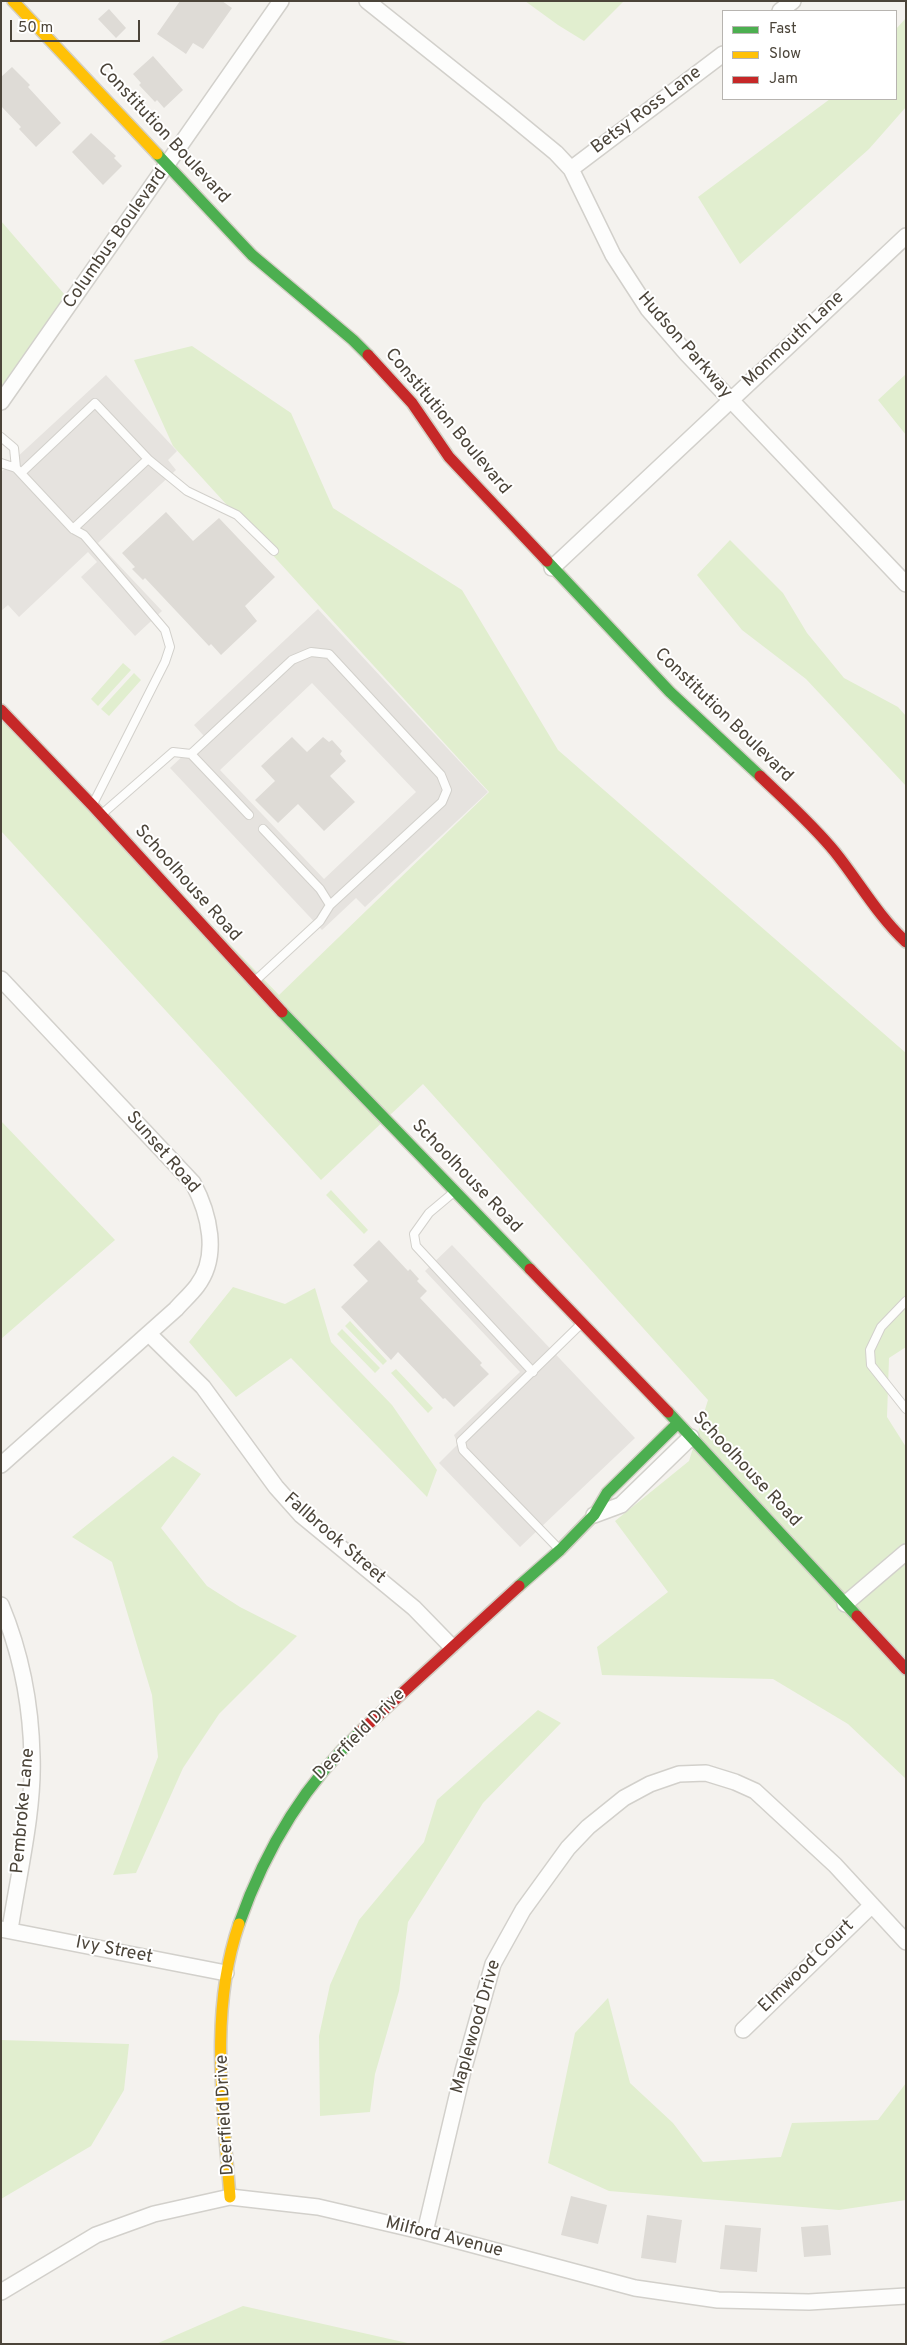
<!DOCTYPE html>
<html>
<head>
<meta charset="utf-8">
<style>
  body { margin:0 }
  #map { position:relative; width:907px; height:2345px; overflow:hidden; background:#f4f2ee; font-family:Overpass,sans-serif }
  canvas { display:block }
  .frame { position:absolute; inset:0; border:2px solid #4b4439; pointer-events:none }
  .legend { position:absolute; left:722px; top:10px; width:175px; height:90px; box-sizing:border-box; background:#fff; border:1px solid #b7b4b0; margin:0; padding:6px 9px; list-style:none; font-size:15px; color:#4b4439 }
  .legend li { display:flex; align-items:center; gap:10px; height:25px }
  .legend b { width:25px; border:1px solid #b7b4b0 }
  .scale { position:absolute; left:10px; top:20px; width:130px; height:22px; box-sizing:border-box; border:2px solid #4b4439; border-top:0; padding-left:6px; font-size:15px; line-height:18px; white-space:nowrap; color:#4b4439; -webkit-text-stroke:4px #fff; paint-order:stroke }
</style>
</head>
<body>
<div id="map">
<canvas width="907" height="2345"></canvas>
<div class="frame"></div>
<ul class="legend">
<li><b style="height:6px;background:#4caf50"></b>Fast</li>
<li><b style="height:6px;background:#ffc107"></b>Slow</li>
<li><b style="height:6px;background:#c62828"></b>Jam</li>
</ul>
<div class="scale">50 m</div>
</div>
<script>
const ctx = document.querySelector('canvas').getContext('2d');
ctx.lineJoin = 'round';
function fillPath(path, color) { ctx.fillStyle = color; ctx.fill(path, 'evenodd'); }
function strokePath(path, color, width, dash) { ctx.strokeStyle = color; ctx.lineWidth = width; ctx.lineCap = dash ? 'butt' : 'round'; ctx.setLineDash(dash || []); ctx.stroke(path); }
function label(font, color, halo, rows, align = 'center') {
  ctx.font = font + ' Overpass,sans-serif'; ctx.lineWidth = 4; ctx.setLineDash([]); ctx.textBaseline = 'middle'; ctx.strokeStyle = halo; ctx.fillStyle = color; for (const [text, x, y, turn = 0] of rows) {
    ctx.save(); ctx.translate(x, y); ctx.rotate((+turn || 0) * Math.PI / 180); ctx.textAlign = isNaN(turn) ? turn : align; if (halo) ctx.strokeText(text, 0, 0); ctx.fillText(text, 0, 0); ctx.restore();
  }
}
const green = new Path2D(`
  M525 1H624L584 41 558 25Z
  M906 18V107L869 149 740 264 698 197 830 99H896V29Z
  M1 221 65 295 1 393Z
  M192 346 291 413 333 508 462 590 558 750 906 1053V1347L889 1358 887 1417 906 1447V1779L848 1724 773 1679 602 1675 597 1647 668 1592 615 1521 689 1461 708 1400 423 1084 321 1180 1 831V707L279 995 489 792 173 446 134 360Z
  M906 374V435L878 400Z
  M730 540 783 593 807 633 844 678 898 707 906 716V786L806 679 742 630 697 575Z
  M123 663 131 670 98 706 91 699Z
  M134 673 141 680 109 716 101 709Z
  M1 1121 115 1240 1 1339Z
  M331 1190 368 1230 364 1234 326 1195Z
  M233 1287 285 1304 315 1288 331 1342 392 1405 437 1470 427 1497 291 1358 236 1397 189 1342Z
  M350 1321 387 1361 383 1365 345 1326Z
  M342 1329 380 1368 375 1373 337 1334Z
  M396 1369 433 1408 428 1413 391 1373Z
  M173 1456 201 1474 161 1528 207 1586 240 1607 297 1636 219 1714 183 1768 136 1873 113 1875 158 1757 152 1695 112 1562 72 1537Z
  M538 1710 561 1723 483 1803 408 1922 399 1991 375 2074 370 2112 320 2116 319 2036 330 1985 359 1920 424 1842 437 1800Z
  M608 1998 630 2083 673 2123 703 2162 781 2157 792 2123 878 2120 906 2083V2200L839 2210 609 2191 548 2163 575 2033Z
  M1 2040 129 2044 124 2090 91 2146 1 2199Z
  M243 2306 412 2344H156Z`);
const parking = new Path2D(`
  M106 375 177 451 168 460 176 470 98 543 162 611 135 636 81 577 97 562 88 552 19 617 8 605 1 611V472Z
  M318 609 488 792 365 907 356 898 322 930 170 768 204 736 194 725ZM312 683 416 792 324 879 220 770Z
  M452 1245 635 1438 520 1547 439 1463 458 1444 454 1435 520 1372 425 1271Z`);
const building = new Path2D(`
  M180 1H222L232 8 203 49 193 43 186 54 157 34Z
  M109 9 126 28 116 38 98 19Z
  M153 56 183 90 164 108 157 100 155 102 139 85 141 83 133 74Z
  M12 67 30 85 28 87 61 123 36 147 19 129 21 127 1 106V77Z
  M91 133 116 156 114 158 122 166 103 185 72 152Z
  M166 512 193 541 219 518 275 577 245 606 257 621 221 655 211 644 209 646 145 578 143 580 132 569 135 567 122 553Z
  M292 737 307 752 323 737 329 742 332 740 342 751 340 754 346 761 330 776 355 802 324 831 298 804 278 823 255 800 275 781 261 766Z
  M379 1240 408 1271 410 1269 419 1279 417 1281 427 1291 420 1298 482 1363 480 1365 489 1374 454 1407 445 1398 443 1399 398 1352 391 1360 341 1307 368 1281 353 1265Z
  M571 2196 607 2205 598 2244 561 2235Z
  M647 2215 682 2220 676 2263 641 2258Z
  M725 2225 761 2228 757 2272 720 2269Z
  M828 2225 831 2255 804 2257 801 2227Z`);
const lane = new Path2D(`
  M1 437 14 448 16 468
  M148 459 187 491 237 515 274 551
  M1 463 16 468 73 529 84 535 165 630 170 647 165 662 93 804
  M21 473 95 403 148 459 73 529
  M191 754 292 660 311 652 329 654 441 775 447 790 442 802 330 905 320 921 255 981
  M102 814 173 752 191 754 249 815
  M263 829 320 889 330 905
  M454 1192 429 1213 414 1234 416 1246 533 1372
  M906 1301 881 1327 870 1350 871 1365 906 1409
  M559 1549 463 1450 461 1441 580 1325`);
const street = new Path2D(`
  M367 1 505 111 556 153 571 169 613 255 648 309 687 354 906 584
  M780 11 793 1
  M571 169 723 54
  M1 402 281 1
  M552 568 906 236
  M1 979 193 1183C209 1213 220 1256 197 1286 191 1294 183 1301 176 1309L1 1465
  M149 1334 203 1387 276 1487 301 1515 414 1608 451 1646
  M594 1515 621 1505 691 1437
  M845 1604 906 1552
  M1 1605C21 1653 31 1704 32 1757 34 1812 18 1876 10 1930
  M1 1929 226 1973
  M743 2030 872 1905
  M425 2232 463 2071 493 1964 523 1910 568 1848 588 1827 624 1798 650 1784 679 1774 706 1773 735 1782 755 1791 835 1865 906 1942
  M1 2292 96 2235 154 2214 230 2197 318 2207 425 2232 635 2288 718 2300 809 2302 906 2296`);
const fast = new Path2D(`
  M157 154 252 255 353 340 368 355
  M547 561 670 692 760 776
  M282 1012 530 1269
  M668 1412 857 1616
  M519 1586 560 1550 594 1515 607 1493 678 1423
  M239 1924C265 1850 304 1784 362 1730`);
const slow = new Path2D(`
  M13 1 157 154
  M230 2197C223 2108 209 2011 239 1924`);
const jam = new Path2D(`
  M368 355 412 403 449 457 547 561
  M1 710 92 805 282 1012
  M760 776C786 801 813 825 835 852 859 882 878 916 906 942
  M530 1269 668 1412
  M857 1616 906 1669
  M362 1730 519 1586`);
const streetNames = [
  ["Betsy Ross Lane",647,111,-37],
  ["Constitution Boulevard",163,134,47],
  ["Columbus Boulevard",116,239,-55],
  ["Monmouth Lane",794,340,-43],
  ["Hudson Parkway",684,346,49],
  ["Constitution Boulevard",447,422,50],
  ["Constitution Boulevard",723,716,44],
  ["Schoolhouse Road",187,884,48],
  ["Sunset Road",162,1153,49],
  ["Schoolhouse Road",466,1177,46],
  ["Schoolhouse Road",746,1470,47],
  ["Fallbrook Street",334,1539,41],
  ["Deerfield Drive",360,1735,-45],
  ["Pembroke Lane",24,1811,-85],
  ["Ivy Street",114,1951,11],
  ["Elmwood Court",807,1967,-44],
  ["Maplewood Drive",477,2027,-74],
  ["Deerfield Drive",226,2115,-93],
  ["Milford Avenue",444,2238,14]
];
fillPath(green, '#e1eecf');
fillPath(parking, '#e6e3df');
fillPath(building, '#dedbd6');
strokePath(lane, '#d2d0cb', 10);
strokePath(street, '#d2d0cb', 18);
strokePath(fast, '#d3cfc5', 14);
strokePath(slow, '#d3cfc5', 14);
strokePath(jam, '#d3cfc5', 14);
strokePath(lane, '#fdfdfc', 8);
strokePath(street, '#fdfdfc', 15);
strokePath(fast, '#4caf50', 11);
strokePath(slow, '#ffc107', 11);
strokePath(jam, '#c62828', 11);
label('18px', '#4b4439', '#fff', streetNames);
</script>
</body>
</html>
